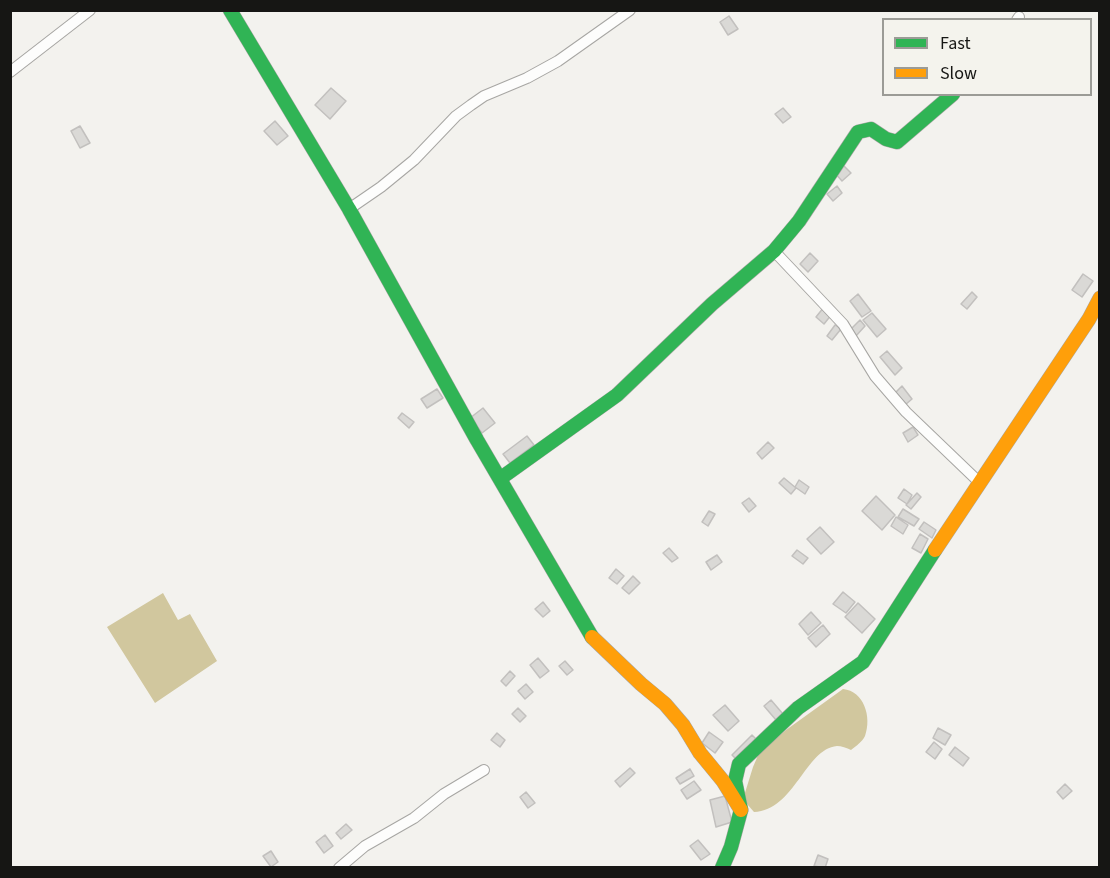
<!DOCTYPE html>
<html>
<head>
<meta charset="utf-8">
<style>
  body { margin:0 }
  #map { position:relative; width:1110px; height:878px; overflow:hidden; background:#f3f2ee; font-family:"Source Sans 3",sans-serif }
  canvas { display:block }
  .frame { position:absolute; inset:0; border:12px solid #161614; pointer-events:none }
  .legend { position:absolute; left:882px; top:18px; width:210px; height:78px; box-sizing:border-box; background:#f4f3ed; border:2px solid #9b9b96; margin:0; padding:8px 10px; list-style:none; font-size:18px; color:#161614 }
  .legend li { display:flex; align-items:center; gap:12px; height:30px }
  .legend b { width:30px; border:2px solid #9b9b96 }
</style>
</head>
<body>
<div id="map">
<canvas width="1110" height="878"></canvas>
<div class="frame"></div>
<ul class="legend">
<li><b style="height:8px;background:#30b455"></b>Fast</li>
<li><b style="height:8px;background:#ff9f0a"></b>Slow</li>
</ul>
</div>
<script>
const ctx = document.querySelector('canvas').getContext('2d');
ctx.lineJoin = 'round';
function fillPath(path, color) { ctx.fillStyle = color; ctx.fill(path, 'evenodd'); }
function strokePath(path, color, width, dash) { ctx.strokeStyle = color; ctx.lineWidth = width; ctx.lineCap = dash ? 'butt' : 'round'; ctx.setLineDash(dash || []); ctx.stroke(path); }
const water = new Path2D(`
  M163 593 178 620 190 614 217 661 155 703 107 627Z
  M843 689C864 691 872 717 865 736 862 742 856 746 851 750 847 748 841 746 837 746 805 749 795 810 754 812L747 804 744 796 753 767 759 753 786 730Z`);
const building = new Path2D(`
  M729 16 738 29 728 35 720 22Z
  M331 88 346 101 330 119 315 105Z
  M783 108 791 117 783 123 775 114Z
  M275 121 288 136 277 145 264 131Z
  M80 126 90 143 80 148 71 131Z
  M843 165 851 173 842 181 834 172Z
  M837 186 842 193 833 201 827 194Z
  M810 253 818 261 808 272 800 264Z
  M1083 274 1093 281 1082 297 1072 290Z
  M972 292 977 297 967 309 961 304Z
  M858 294 871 311 862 317 850 301Z
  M824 307 832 314 824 324 816 317Z
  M872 313 886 329 877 337 863 320Z
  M860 320 865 326 855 337 849 331Z
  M835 325 841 329 832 340 827 336Z
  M887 351 902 368 895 375 880 357Z
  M902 386 912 399 905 405 895 393Z
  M437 389 443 398 427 408 421 399Z
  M483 408 495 423 482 433 470 418Z
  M402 413 414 422 409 428 398 418Z
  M913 427 918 435 908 442 903 433Z
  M527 436 534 445 510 463 503 454Z
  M768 442 774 448 762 459 757 453Z
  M784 478 796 488 791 494 779 483Z
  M799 480 809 487 805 494 795 487Z
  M904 489 912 495 907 504 898 498Z
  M917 493 921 497 911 509 906 505Z
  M876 496 895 515 882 530 862 511Z
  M749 498 756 506 749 512 742 503Z
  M903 509 919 519 914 526 898 517Z
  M709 511 715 514 708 526 702 522Z
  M896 517 908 525 903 534 891 526Z
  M924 522 936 530 932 538 919 529Z
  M820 527 834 542 821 554 807 539Z
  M920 534 928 539 921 553 912 548Z
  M669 548 678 558 672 562 663 553Z
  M797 550 808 558 803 564 792 556Z
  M717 555 722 562 711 570 706 562Z
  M616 569 624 576 617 584 609 578Z
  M633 576 640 583 629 594 622 588Z
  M843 592 855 602 846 613 833 604Z
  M543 602 550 611 543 617 535 609Z
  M858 603 875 619 862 633 845 617Z
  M811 612 821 623 808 635 799 624Z
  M823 625 830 634 816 647 808 638Z
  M538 658 549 671 540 678 530 665Z
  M565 661 573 670 567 675 559 666Z
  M510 671 515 676 506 686 501 681Z
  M526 684 533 692 525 699 518 691Z
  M771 700 783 714 776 720 764 706Z
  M725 705 739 721 728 731 713 715Z
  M518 708 526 716 520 722 512 714Z
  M938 728 951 735 945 745 933 738Z
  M709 732 723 742 715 753 702 743Z
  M497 733 505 740 500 747 491 740Z
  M752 735 759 742 739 762 732 755Z
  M934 742 942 749 935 759 926 752Z
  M955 747 969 758 963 766 949 755Z
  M630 768 635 773 620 787 615 781Z
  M690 769 694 776 680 784 676 778Z
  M694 781 701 790 687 799 681 790Z
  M1065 784 1072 791 1063 799 1057 792Z
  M526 792 535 803 528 808 520 797Z
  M725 796 732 822 716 827 710 800Z
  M346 824 352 830 341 839 336 833Z
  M325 835 333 846 324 853 316 842Z
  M698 840 710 854 701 860 690 846Z
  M271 851 278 862 271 867 263 856Z
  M818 855 828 859 825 868 814 866Z`);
const street = new Path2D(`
  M1017 20 1019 17
  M10 72 90 10
  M349 209 381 187 414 160 456 116 471 105 484 96 527 78 558 61 630 10
  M774 251 843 324 875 376 906 412 979 482
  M339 868 365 846 414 818 444 794 484 770`);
const fast = new Path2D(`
  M230 10 349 209 477 440 592 637
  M501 478 617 395 712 304 774 251 799 221 858 132 871 129 886 139 897 142 953 94
  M722 868 731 847 741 810 735 781 739 764 798 708 863 662 935 550`);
const slow = new Path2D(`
  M935 550 1089 319 1100 298
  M592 637 641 684 665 704 683 725 700 753 723 781 741 810`);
fillPath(water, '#d1c79e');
fillPath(building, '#dad9d6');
strokePath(building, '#c2c0be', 1.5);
strokePath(street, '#a7a6a3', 12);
strokePath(fast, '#a7a6a3', 15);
strokePath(slow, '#a7a6a3', 15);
strokePath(street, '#fdfdfc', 10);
strokePath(fast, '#30b455', 14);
strokePath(slow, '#ff9f0a', 14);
</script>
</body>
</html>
